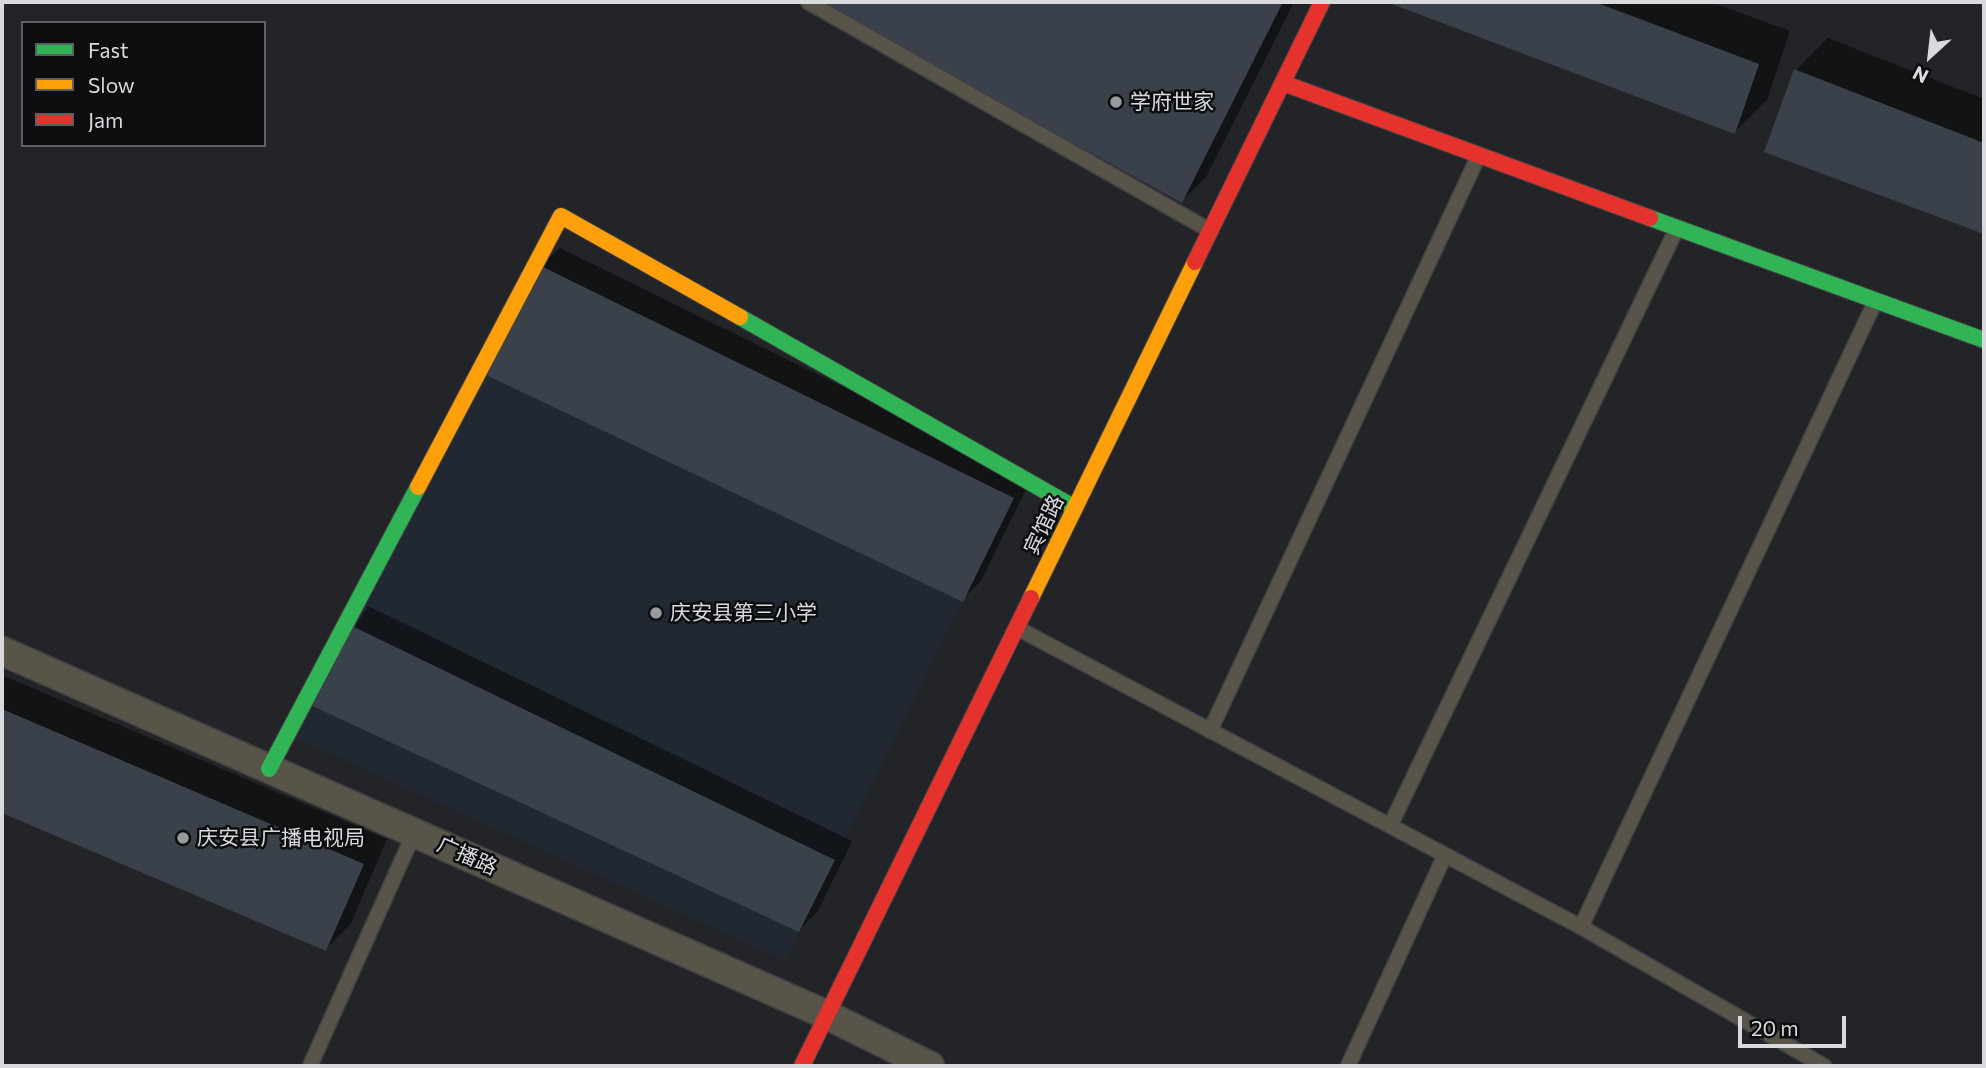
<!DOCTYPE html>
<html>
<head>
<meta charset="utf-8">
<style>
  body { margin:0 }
  #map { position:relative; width:1986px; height:1068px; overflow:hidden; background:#222427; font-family:Commissioner,sans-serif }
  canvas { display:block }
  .frame { position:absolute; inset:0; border:4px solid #d8dade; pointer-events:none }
  .legend { position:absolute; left:21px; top:21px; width:245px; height:126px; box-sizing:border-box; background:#0b0d0f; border:2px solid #5d5f62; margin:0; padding:9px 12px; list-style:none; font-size:21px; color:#d8dade }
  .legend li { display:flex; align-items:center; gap:14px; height:35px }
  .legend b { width:35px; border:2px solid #5d5f62 }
  .north { position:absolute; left:1895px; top:21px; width:70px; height:70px; -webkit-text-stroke:5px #0b0d0f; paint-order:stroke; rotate:207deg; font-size:19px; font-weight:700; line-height:28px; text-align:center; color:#d8dade }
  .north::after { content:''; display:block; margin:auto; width:24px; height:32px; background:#d8dade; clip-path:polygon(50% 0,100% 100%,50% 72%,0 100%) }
  .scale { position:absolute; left:1738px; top:1016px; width:108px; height:32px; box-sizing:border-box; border:4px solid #d8dade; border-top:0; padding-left:9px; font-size:21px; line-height:24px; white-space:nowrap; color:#d8dade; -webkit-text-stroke:5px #0b0d0f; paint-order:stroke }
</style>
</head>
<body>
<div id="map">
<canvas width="1986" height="1068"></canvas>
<div class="frame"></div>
<ul class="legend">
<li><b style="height:9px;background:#30b455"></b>Fast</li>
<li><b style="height:9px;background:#ff9f0a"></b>Slow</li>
<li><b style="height:9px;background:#e5322d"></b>Jam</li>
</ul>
<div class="north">N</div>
<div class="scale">20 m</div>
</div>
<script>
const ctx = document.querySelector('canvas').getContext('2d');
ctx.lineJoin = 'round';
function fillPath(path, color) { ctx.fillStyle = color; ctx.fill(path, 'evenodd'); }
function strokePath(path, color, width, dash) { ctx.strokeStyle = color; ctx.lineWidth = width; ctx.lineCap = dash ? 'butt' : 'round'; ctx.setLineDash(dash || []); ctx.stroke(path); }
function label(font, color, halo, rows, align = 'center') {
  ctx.font = font + ' Commissioner,"Noto Sans SC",sans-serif'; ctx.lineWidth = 5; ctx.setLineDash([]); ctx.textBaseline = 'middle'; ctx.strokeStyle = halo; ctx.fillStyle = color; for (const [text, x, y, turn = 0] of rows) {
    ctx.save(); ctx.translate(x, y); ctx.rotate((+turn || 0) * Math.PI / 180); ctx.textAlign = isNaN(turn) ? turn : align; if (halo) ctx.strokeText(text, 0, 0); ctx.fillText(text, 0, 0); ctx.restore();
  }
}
const built = new Path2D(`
  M539 265 1014 498 785 961 288 735Z`);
const shadow = new Path2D(`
  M821 2H1294L1206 177 1182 201Z
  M1395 2H1711L1790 31 1767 100 1735 132Z
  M1828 38 1984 99V232L1766 151 1796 70Z
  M560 248 1031 479 981 581 962 600 541 266Z
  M368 606 852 841 818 911 799 930 308 702Z
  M2 675 387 839 350 925 326 949 2 811Z`);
const building = new Path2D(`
  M817 2H1283L1182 203Z
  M1393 2H1595L1759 64 1735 134 1392 4Z
  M1794 69 1984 143V234L1764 152Z
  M539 265 1014 498 963 602 482 373Z
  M348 624 835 860 799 932 306 703Z
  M2 709 364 864 326 951 2 813Z`);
const lane = new Path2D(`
  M808 2 1209 230
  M1017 628 1581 927 1824 1066
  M1210 731 1479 155
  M1390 826 1677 228
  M1581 927 1875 302
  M310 1066 414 833
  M1348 1066 1445 855`);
const street = new Path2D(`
  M2 651 827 1015 930 1066`);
const fast = new Path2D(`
  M1650 218 1984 340
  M740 317 1075 508
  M269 769 418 487`);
const slow = new Path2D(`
  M418 487 561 216 740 317
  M1031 598 1195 262`);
const jam = new Path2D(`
  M1283 83 1650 218
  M1195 262 1322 2
  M802 1066 1031 598`);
const markers = [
  [1116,102,7,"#989a9e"],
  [656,613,7,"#989a9e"],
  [183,838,7,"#989a9e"]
];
const poiNames = [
  ["学府世家",1130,102],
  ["庆安县第三小学",670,613],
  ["庆安县广播电视局",197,838]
];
const streetNames = [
  ["宾馆路",1044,525,-64],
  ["广播路",467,856,24]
];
fillPath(built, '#222832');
fillPath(shadow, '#0007');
fillPath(building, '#3b414a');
strokePath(lane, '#404143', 17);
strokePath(street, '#404143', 31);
strokePath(fast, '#404143', 18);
strokePath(slow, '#404143', 18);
strokePath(jam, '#404143', 18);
strokePath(lane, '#59544a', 14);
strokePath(street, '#59544a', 28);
strokePath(fast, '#30b455', 16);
strokePath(slow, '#ff9f0a', 16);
strokePath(jam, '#e5322d', 16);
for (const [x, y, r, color] of markers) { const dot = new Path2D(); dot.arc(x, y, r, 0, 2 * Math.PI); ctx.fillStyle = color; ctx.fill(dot); strokePath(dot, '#0b0d0f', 2.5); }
label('21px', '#d8dade', '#0b0d0f', poiNames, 'left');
label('21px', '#d8dade', '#0b0d0f', streetNames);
</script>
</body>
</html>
